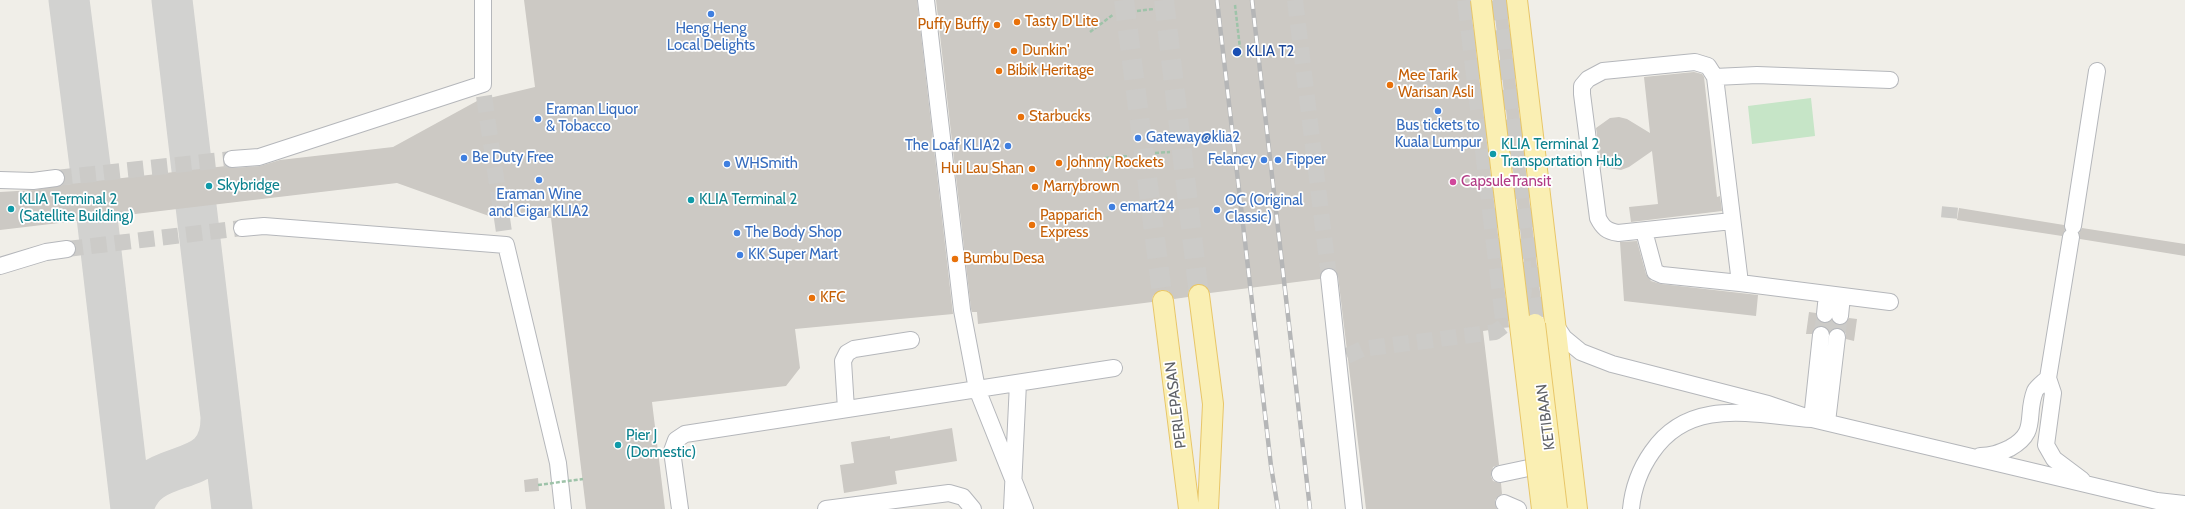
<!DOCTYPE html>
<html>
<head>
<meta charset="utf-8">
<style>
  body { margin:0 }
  canvas { display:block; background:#f0eee8 }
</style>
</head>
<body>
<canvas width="2185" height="509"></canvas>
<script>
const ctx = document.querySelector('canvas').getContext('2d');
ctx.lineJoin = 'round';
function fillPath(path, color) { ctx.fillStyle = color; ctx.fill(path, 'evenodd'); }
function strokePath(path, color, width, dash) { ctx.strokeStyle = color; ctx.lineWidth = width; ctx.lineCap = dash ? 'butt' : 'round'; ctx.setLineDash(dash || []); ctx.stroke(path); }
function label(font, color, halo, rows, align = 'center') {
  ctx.font = font + ' Cabin,sans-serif'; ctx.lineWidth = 3.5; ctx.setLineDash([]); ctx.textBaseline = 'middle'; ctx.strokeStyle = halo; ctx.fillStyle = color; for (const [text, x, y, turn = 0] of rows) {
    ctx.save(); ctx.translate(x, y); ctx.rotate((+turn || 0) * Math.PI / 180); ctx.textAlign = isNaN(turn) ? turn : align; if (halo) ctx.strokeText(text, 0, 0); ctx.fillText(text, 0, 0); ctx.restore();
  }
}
const green = new Path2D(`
  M1811 98 1815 136 1752 144 1748 106Z`);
const taxiway = new Path2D(`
  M69 0 92 182
  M172 0 192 170
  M196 206 232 509
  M97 217 131 509
  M133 509C148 450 223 487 221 415`);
const building = new Path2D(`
  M524 0H917L953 314 795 329 800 368 786 386 652 402 665 509H586L551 218 489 216 397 183 0 230V192L34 190 62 185 226 166 233 168 260 166 280 160 393 147 477 101 535 87Z
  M936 0H1470L1509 327 1483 331 1499 465 1493 467 1491 476 1493 481 1501 483 1502 494 1495 500 1497 509H1366L1338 276 1332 268 1323 270 1320 279 1210 293 1204 285 1197 284 1189 290 1188 297 1174 299 1168 291 1161 290 1153 296 1152 302 978 324 977 312H972L971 309Z
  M1493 0H1506L1542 309 1540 314H1530Z
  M1694 72 1702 74 1704 77 1717 197 1720 196 1722 211 1631 222 1629 207 1658 204 1652 151 1629 167 1621 170 1604 167 1601 164 1596 128 1610 118 1619 117 1627 119 1650 133 1644 77Z
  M1959 208 2064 225 2065 230 2062 236 1957 220Z
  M2082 228 2185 244V256L2080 239 2079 233Z
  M1637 241 1646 274 1651 281 1661 284 1758 295 1756 316 1624 301 1620 242Z
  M1809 312 1816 313 1817 318 1824 323 1832 320 1839 325 1844 324 1849 318 1857 319 1854 341 1846 339V333L1838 328 1830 331 1826 327 1818 326 1812 334H1806Z
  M952 428 957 461 895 471 897 484 844 493 840 465 854 463 851 442 890 436V439Z
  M538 478 539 491 525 492 524 480Z`);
const minorTunnel = new Path2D(`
  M1295 0 1329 277
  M484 96 504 232
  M56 178 232 159
  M1949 218 1950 207
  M67 249 242 228
  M1821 335 1825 314
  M1837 337 1840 316
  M1347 356 1362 349 1495 332C1528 310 1526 292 1522 256`);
const majorTunnel = new Path2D(`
  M1124 0 1163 301
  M1164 0 1199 295
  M1467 0 1506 328
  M1497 0 1535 324`);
const path = new Path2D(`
  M1235 5 1241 57
  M1137 11 1154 9
  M1090 32 1114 14
  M1155 153 1170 152
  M1105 158 1129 156`);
const minor = new Path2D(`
  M926 0 962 310 977 389 1025 509
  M1715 77 1708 66 1695 62 1603 71 1588 79 1582 86V94L1598 218C1603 228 1607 231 1618 233L1732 221
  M1890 80 1757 75 1715 77 1740 283 1890 302
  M232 159 259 157 483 84V0
  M0 180 33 181 56 178
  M2073 226 2097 71
  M242 228 264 226 506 245 558 463 563 509
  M1644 231 1655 272 1662 275 1740 283
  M2071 237 2048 378 2053 393 2046 445 2054 459 2082 480
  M0 266 46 252 67 249
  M1329 277 1354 509
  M1825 314 1827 294
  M1840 316 1842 296
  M1556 326 1564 338 1581 352 1612 364 1768 404 1812 419 2157 501 2185 504
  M846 409 843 361 847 353 854 349 911 340
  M1827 422 1837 337
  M1980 456C1992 456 1999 453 2010 448 2039 432 2025 416 2035 391 2037 387 2044 382 2048 378
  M1500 474 1533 467 1544 458
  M1504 503 1518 509
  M680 509 672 451 676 440 685 434 1114 368
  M826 509 949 493 963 497 973 509
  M1012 509 1018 383
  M1631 509C1633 488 1640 469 1652 452 1690 396 1754 415 1812 419L1821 335`);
const major = new Path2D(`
  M1517 0 1577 509
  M1199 295 1213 404 1208 509
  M1163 301 1189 509`);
const rail = new Path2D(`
  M1217 0 1271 466 1278 509
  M1252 0 1310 509`);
const pathBridge = new Path2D(`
  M538 485 583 479`);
const majorBridge = new Path2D(`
  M1481 0 1542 509
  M1535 324 1557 509`);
const markers = [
  [711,14,4,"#3f7fe0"],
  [1017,22,4,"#e8710a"],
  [997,25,4,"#e8710a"],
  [1014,51,4,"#e8710a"],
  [1237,52,5,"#1a4fb4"],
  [999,71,4,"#e8710a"],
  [1390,85,4,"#e8710a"],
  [1438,111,4,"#3f7fe0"],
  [1021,117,4,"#e8710a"],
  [538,119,4,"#3f7fe0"],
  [1138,138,4,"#3f7fe0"],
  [1008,146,4,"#3f7fe0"],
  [1493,154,4,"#0f9aa8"],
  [464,158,4,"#3f7fe0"],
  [1264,160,4,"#3f7fe0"],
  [1278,160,4,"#3f7fe0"],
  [1059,163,4,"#e8710a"],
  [727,164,4,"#3f7fe0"],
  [1032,169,4,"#e8710a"],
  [539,180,4,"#3f7fe0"],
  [1453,182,4,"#d1479c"],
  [209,186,4,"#0f9aa8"],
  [1035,187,4,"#e8710a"],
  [691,200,4,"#0f9aa8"],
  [1112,207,4,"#3f7fe0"],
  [11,209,4,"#0f9aa8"],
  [1217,210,4,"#3f7fe0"],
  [1032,225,4,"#e8710a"],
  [737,233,4,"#3f7fe0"],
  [740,255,4,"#3f7fe0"],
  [955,259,4,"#e8710a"],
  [812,298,4,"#e8710a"],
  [618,445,4,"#0f9aa8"]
];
const foodNames = [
  ["Tasty D'Lite",1025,22],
  ["Puffy Buffy",989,25,"right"],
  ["Dunkin'",1022,51],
  ["Bibik Heritage",1007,71],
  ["Mee Tarik",1398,76],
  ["Warisan Asli",1398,93],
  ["Starbucks",1029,117],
  ["Johnny Rockets",1067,163],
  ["Hui Lau Shan",1024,169,"right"],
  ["Marrybrown",1043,187],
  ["Papparich",1040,216],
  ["Express",1040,233],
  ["Bumbu Desa",963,259],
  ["KFC",820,298]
];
const shopNames = [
  ["Heng Heng",711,29,"center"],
  ["Local Delights",711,46,"center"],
  ["Eraman Liquor",546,110],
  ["& Tobacco",546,127],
  ["Bus tickets to",1438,126,"center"],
  ["Kuala Lumpur",1438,143,"center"],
  ["Gateway@klia2",1146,138],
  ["The Loaf KLIA2",1000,146,"right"],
  ["Be Duty Free",472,158],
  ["Felancy",1256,160,"right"],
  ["Fipper",1286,160],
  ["WHSmith",735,164],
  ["Eraman Wine",539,195,"center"],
  ["and Cigar KLIA2",539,212,"center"],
  ["OC (Original",1225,201],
  ["Classic)",1225,218],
  ["emart24",1120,207],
  ["The Body Shop",745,233],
  ["KK Super Mart",748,255]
];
const transitNames = [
  ["KLIA T2",1246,52]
];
const cultureNames = [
  ["KLIA Terminal 2",1501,145],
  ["Transportation Hub",1501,162],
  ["Skybridge",217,186],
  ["KLIA Terminal 2",19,200],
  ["(Satellite Building)",19,217],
  ["KLIA Terminal 2",699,200],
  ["Pier J",626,436],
  ["(Domestic)",626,453]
];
const hotelNames = [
  ["CapsuleTransit",1461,182]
];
const streetNames = [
  ["PERLEPASAN",1176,405,-97],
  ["KETIBAAN",1546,417,-97]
];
fillPath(green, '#c6e5c7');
strokePath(taxiway, '#d2d2d0', 41);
fillPath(building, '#ccc9c4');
strokePath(minorTunnel, '#cccbc8', 16, [16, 8]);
strokePath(majorTunnel, '#cccbc8', 20, [20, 10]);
strokePath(minor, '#b5b7bb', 18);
strokePath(major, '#e8c668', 22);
strokePath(path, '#9ec3a9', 2.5, [4, 2]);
strokePath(minor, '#fff', 16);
strokePath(major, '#faefb3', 20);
strokePath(rail, '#b5b6b7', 4.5);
strokePath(rail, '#fff', 3, [9]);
strokePath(majorBridge, '#e8c668', 22, []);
strokePath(pathBridge, '#9ec3a9', 2.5, [4, 2]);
strokePath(majorBridge, '#faefb3', 20);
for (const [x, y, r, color] of markers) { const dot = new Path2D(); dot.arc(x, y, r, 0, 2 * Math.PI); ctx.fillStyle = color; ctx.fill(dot); strokePath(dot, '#fff', 1.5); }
label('15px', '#c56008', '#fff', foodNames, 'left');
label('15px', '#366cbe', '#fff', shopNames, 'left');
label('15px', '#164399', '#fff', transitNames, 'left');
label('15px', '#0d838f', '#fff', cultureNames, 'left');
label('15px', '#b23c85', '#fff', hotelNames, 'left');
label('15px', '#5f6267', '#fff', streetNames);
</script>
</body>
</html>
